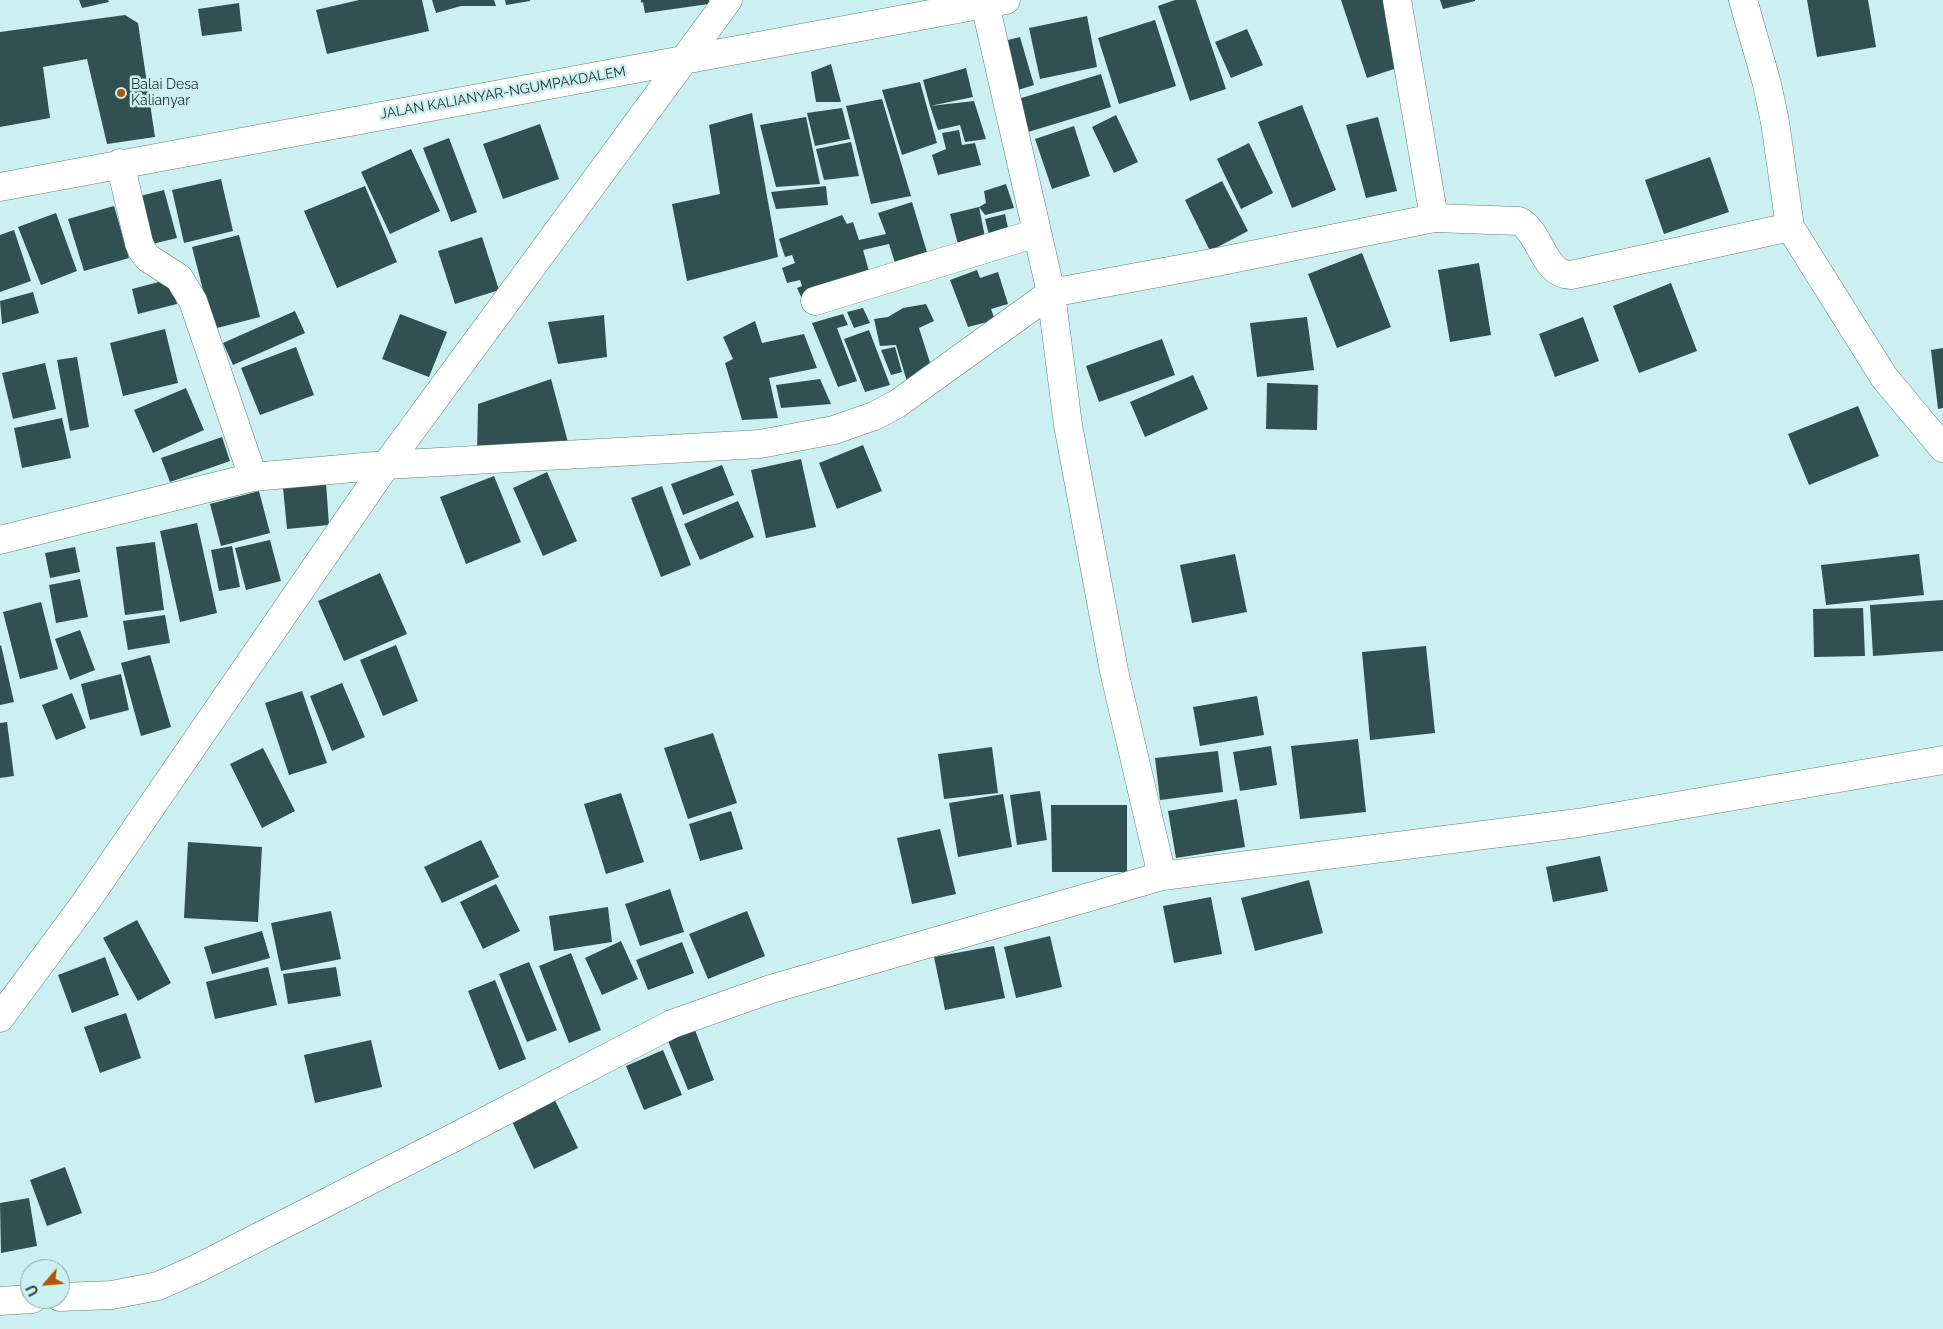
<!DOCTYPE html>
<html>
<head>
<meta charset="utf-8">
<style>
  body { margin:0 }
  #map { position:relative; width:1943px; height:1329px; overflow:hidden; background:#ccf0f1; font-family:Raleway,sans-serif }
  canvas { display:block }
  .north { position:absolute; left:20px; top:1259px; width:50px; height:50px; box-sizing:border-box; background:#ccf0f1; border:1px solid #8aa5a6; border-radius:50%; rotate:243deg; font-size:14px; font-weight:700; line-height:20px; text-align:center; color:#263435 }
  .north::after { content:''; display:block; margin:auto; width:18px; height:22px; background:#b35405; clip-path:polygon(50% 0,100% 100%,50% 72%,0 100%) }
</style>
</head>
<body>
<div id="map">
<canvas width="1943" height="1329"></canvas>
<div class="north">U</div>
</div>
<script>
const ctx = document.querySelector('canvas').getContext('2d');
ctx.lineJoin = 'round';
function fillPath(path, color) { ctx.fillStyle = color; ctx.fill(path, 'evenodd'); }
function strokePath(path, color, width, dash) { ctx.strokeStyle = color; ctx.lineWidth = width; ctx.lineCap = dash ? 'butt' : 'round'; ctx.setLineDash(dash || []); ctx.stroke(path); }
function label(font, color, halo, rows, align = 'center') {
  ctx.font = font + ' Raleway,sans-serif'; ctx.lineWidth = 5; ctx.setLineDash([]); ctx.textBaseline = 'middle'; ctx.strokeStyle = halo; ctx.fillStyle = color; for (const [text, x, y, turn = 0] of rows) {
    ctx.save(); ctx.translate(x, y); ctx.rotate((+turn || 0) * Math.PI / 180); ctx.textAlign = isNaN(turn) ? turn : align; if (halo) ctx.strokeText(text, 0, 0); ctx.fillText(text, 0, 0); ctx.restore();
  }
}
const building = new Path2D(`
  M79 0H108L109 2 82 8Z
  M359 0H422L429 31 327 54 316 10Z
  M432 0H494L496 6H461L436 13Z
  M505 0H530V1L506 5Z
  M641 0H709V4L645 13 643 2 641 3Z
  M1175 0H1196L1226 89 1190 101 1158 6Z
  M1341 0H1384L1406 65 1367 78Z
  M1440 0H1475V1L1443 9Z
  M1807 0H1868L1876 47 1817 57Z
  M239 3 242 31 202 36 198 9Z
  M125 15 138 23 155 137 107 144 87 59 43 67 50 118 0 127V32Z
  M1087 16 1097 67 1040 79 1029 28Z
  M1155 20 1176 86 1119 104 1098 38Z
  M1247 29 1263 65 1231 78 1215 42Z
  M1020 37 1034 85 1015 91 1000 42Z
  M831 64 841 102H816L811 72Z
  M966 68 973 97 930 106 974 101 986 139 965 142 960 125 938 130 930 106 923 80Z
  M1101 74 1111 107 1028 132 1018 99Z
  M920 82 937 143 902 155 882 90Z
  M882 99 911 196 871 204 846 106Z
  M1302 105 1336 190 1292 208 1258 122Z
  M842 108 850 139 815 146 807 113Z
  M752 113 778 257 687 281 672 204 720 194 709 125Z
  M1116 115 1138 162 1114 173 1092 127Z
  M806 117 820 184 776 187 760 125Z
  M1378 117 1397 191 1366 198 1346 125Z
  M540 124 559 179 503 199 483 144Z
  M1074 126 1090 176 1052 189 1035 139Z
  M959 130 962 145 975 143 981 165 938 175 932 155 946 149 942 133Z
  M449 138 477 212 451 222 423 148Z
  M851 142 859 176 824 180 816 149Z
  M1249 143 1273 193 1241 209 1217 159Z
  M411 149 440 211 390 234 361 172Z
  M1710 157 1729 212 1664 234 1645 180Z
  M221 179 233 231 184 243 172 190Z
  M1222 181 1248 231 1210 251 1185 200Z
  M1006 184 1014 208 985 215 979 207 987 247 959 248 950 214 979 207 986 203 984 191Z
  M365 186 397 262 337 288 304 211Z
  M826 186 828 205 776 209 771 192Z
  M164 190 177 238 148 245 136 197Z
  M912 202 929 259 896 266 889 244 863 250 870 275 802 299 797 288 802 286 800 280 787 283 782 268 795 263 792 255 785 257 779 239 842 215 847 224 853 222 859 240 886 234 878 213Z
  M114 206 129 258 84 271 68 219Z
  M56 213 77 271 41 285 18 227Z
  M1005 214 1010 237 991 243 985 219Z
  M14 230 31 281 0 292V235Z
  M239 235 260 317 213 329 192 247Z
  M482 237 499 290 455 304 438 251Z
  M1362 253 1391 327 1337 348 1308 274Z
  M1479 263 1491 335 1450 342 1438 270Z
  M977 270 980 278 998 272 1008 304 991 309 995 320 968 327 950 280Z
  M170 279 177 304 138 314 132 289Z
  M1671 283 1697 351 1639 373 1613 306Z
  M33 292 39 313 2 324 0 301Z
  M926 304 934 321 919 328 933 372 908 385 896 345 880 346 874 319 888 317 903 308Z
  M863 308 870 323 854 328 847 312Z
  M295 311 305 333 233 365 223 343Z
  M400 314 447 332 429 377 382 359Z
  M843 314 848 325 837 328 857 381 838 387 812 323Z
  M604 315 607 357 558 364 548 322Z
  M1307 317 1314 370 1257 377 1250 323Z
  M1583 317 1599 361 1555 377 1539 334Z
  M755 321 762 343 804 334 817 368 769 378 778 418 742 420 725 363 733 359 723 337Z
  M165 329 178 383 123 396 110 343Z
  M869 330 890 385 865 392 844 339Z
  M1162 339 1175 375 1099 402 1086 366Z
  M296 347 314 395 260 415 241 368Z
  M895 347 902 372 891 375 881 350Z
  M1943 348V408L1938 409 1931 350Z
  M77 357 89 427 70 431 57 360Z
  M45 363 56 409 13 419 2 373Z
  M1193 375 1208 409 1145 437 1130 402Z
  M551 379 569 446 477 455 478 404Z
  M820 379 831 404 781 408 776 385Z
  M1267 383 1318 385 1317 430 1266 429Z
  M186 388 204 430 153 453 134 410Z
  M1858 406 1879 456 1809 485 1788 434Z
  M62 418 71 458 22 468 14 428Z
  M222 437 230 461 170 482 161 458Z
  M863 445 882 491 837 509 819 463Z
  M801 459 816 527 766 538 751 470Z
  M722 465 734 495 683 515 671 484Z
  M547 472 577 541 543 556 513 488Z
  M494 476 521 542 466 564 440 497Z
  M326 483 329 525 287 529 283 488Z
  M662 486 691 565 661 577 631 498Z
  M259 491 270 533 221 546 210 504Z
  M738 501 754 537 700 560 684 524Z
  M197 523 217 613 180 622 160 531Z
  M270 540 281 581 246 590 235 548Z
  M155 542 164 610 125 615 116 547Z
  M232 546 240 587 219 591 211 550Z
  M75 547 80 572 50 578 45 553Z
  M1235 554 1247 612 1192 623 1180 565Z
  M1919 554 1924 595 1826 605 1821 565Z
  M380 573 407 634 344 661 318 601Z
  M80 579 88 617 56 623 49 585Z
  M1943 600V651L1873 656 1870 605Z
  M41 602 58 669 20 679 3 612Z
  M1863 608 1865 656 1814 657 1813 609Z
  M165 615 170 643 128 650 123 621Z
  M80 630 95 670 70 680 55 639Z
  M1 645 14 702 0 705V646Z
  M396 645 418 701 383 716 360 660Z
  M1426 646 1435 733 1370 740 1362 652Z
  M150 655 171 727 141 736 121 663Z
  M121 674 129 710 90 720 81 684Z
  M342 683 365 737 332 751 310 696Z
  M302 691 327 763 289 775 265 703Z
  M72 693 86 728 56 740 42 705Z
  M1257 696 1264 735 1200 746 1193 707Z
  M7 722 14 776 0 778V723Z
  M713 733 737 803 688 819 664 748Z
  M1358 739 1366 812 1300 819 1291 746Z
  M1271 746 1277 785 1240 791 1233 752Z
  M992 747 998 793 944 799 938 754Z
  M263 748 295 811 262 828 230 764Z
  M1218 751 1223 792 1160 800 1155 758Z
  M1040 791 1047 840 1017 845 1010 795Z
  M621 793 644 862 606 874 584 804Z
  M1003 794 1012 847 958 857 949 803Z
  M1237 799 1245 847 1176 858 1168 811Z
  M1051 805H1127V872H1052Z
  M731 811 743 849 700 861 689 824Z
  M940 829 956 894 912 904 897 838Z
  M481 840 499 877 442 903 424 867Z
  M188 842 262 847 258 922 184 918Z
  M1600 856 1608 891 1553 902 1546 867Z
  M1309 880 1323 933 1255 951 1241 898Z
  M496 884 520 931 483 949 460 902Z
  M670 889 684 932 640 946 625 904Z
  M1211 897 1222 954 1174 963 1163 906Z
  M608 907 612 942 554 951 549 916Z
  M331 911 341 959 281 971 271 923Z
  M747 911 765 956 708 979 689 934Z
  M137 920 171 983 138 1001 103 938Z
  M262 931 270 958 212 974 204 947Z
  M1050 936 1062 987 1016 998 1004 947Z
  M621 941 638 979 602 995 585 958Z
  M682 942 694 973 648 990 636 960Z
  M994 946 1005 998 945 1010 934 957Z
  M571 953 601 1030 569 1043 539 966Z
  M105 957 119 995 72 1013 58 975Z
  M529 962 557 1030 527 1042 499 974Z
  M268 967 277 1005 215 1019 206 982Z
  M336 967 341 996 288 1004 283 974Z
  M495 980 526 1059 499 1070 468 991Z
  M126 1013 141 1058 100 1073 84 1027Z
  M695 1030 714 1080 688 1090 668 1041Z
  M371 1040 382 1087 315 1103 304 1055Z
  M663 1050 682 1095 644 1110 626 1066Z
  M553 1096 578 1148 534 1169 510 1117Z
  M65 1167 82 1213 47 1226 30 1180Z
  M29 1198 37 1246 1 1253 0 1203Z`);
const minor = new Path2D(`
  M1397 0 1434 218
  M1743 0 1767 84 1775 122 1790 227 1884 377 1943 448
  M985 4 1051 293 1068 425 1114 671 1162 876
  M120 163 139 243 143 252 148 258 179 278 193 301 253 477
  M0 187 1006 0
  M815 301 1037 233
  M0 540 253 477 386 465 760 444 834 430 874 416 897 404 1051 293 1212 263 1434 218 1519 221C1541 232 1543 275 1571 275L1790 227
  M0 1018 85 903 386 465 728 0
  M60 1297 112 1295 158 1286 194 1270 451 1139 672 1024 771 989 1162 876 1578 823 1943 760
  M0 1301 32 1299`);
const markers = [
  [121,93,5,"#b35405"]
];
const poiNames = [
  ["Balai Desa",131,85],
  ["Kalianyar",131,101]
];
const streetNames = [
  ["JALAN KALIANYAR-NGUMPAKDALEM",503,93,-10]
];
fillPath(building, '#305052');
strokePath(minor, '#5f8082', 29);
strokePath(minor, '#fff', 28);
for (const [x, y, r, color] of markers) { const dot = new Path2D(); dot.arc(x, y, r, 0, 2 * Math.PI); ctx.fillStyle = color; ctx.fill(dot); strokePath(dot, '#ccf0f1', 2); }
label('14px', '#263435', '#ccf0f1', poiNames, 'left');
label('14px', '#263435', '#ccf0f1', streetNames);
</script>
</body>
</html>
